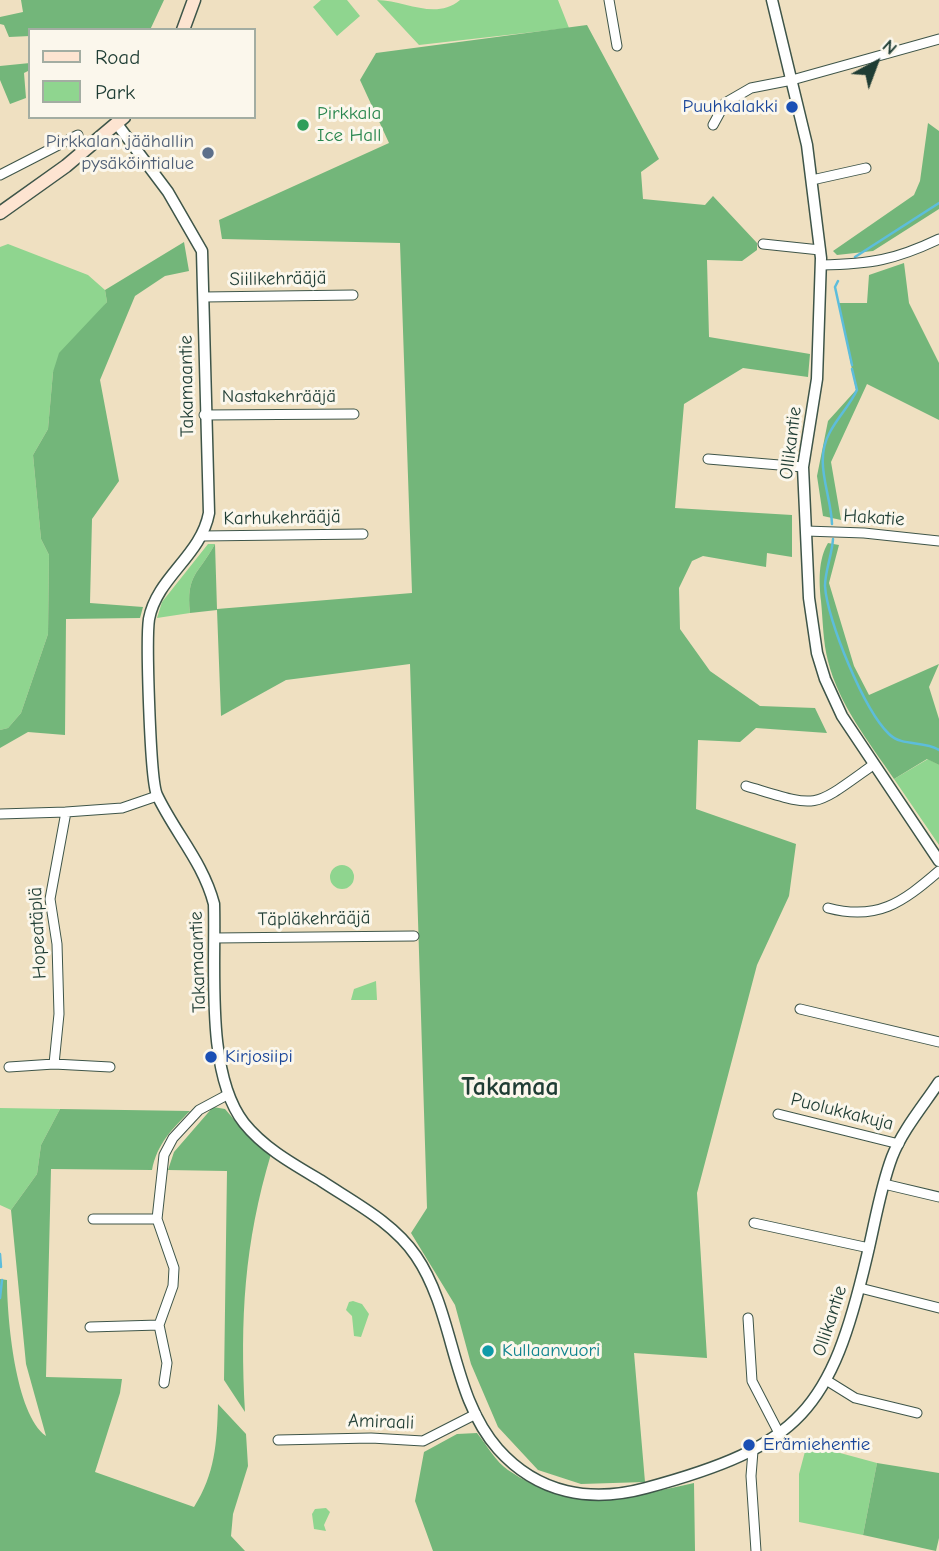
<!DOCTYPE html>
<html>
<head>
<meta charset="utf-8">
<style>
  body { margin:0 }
  #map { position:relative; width:939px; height:1551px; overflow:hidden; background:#efe0c1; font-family:"Comic Neue",sans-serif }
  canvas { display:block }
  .legend { position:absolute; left:28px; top:28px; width:228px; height:91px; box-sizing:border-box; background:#fbf7ec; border:2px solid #a3ada2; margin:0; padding:9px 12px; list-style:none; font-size:21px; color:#1f3d34 }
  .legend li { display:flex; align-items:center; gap:14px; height:35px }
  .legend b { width:35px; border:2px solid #a3ada2 }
  .north { position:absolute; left:841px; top:28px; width:70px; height:70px; -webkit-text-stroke:5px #fbf7ec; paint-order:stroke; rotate:41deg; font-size:19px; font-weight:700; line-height:28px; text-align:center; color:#1f3d34 }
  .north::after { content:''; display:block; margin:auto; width:24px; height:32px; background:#1f3d34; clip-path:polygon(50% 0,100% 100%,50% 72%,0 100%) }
</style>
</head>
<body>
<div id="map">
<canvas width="939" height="1551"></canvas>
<ul class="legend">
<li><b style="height:9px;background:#fde4d1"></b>Road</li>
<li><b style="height:19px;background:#8fd58f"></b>Park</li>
</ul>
<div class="north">N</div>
</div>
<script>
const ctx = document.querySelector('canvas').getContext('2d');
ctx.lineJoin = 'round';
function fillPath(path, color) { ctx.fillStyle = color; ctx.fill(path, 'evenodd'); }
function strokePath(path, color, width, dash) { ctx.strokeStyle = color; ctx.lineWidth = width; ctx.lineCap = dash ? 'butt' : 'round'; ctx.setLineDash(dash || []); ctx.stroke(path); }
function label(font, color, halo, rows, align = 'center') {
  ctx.font = font + ' "Comic Neue",sans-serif'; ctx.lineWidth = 6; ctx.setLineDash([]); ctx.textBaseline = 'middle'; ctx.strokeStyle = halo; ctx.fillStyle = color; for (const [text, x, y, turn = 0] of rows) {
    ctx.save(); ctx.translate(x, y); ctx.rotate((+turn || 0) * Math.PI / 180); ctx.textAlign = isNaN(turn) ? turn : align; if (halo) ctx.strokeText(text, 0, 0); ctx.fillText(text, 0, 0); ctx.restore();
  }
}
const green = new Path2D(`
  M321 0H347L360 16 337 36 313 7Z
  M377 0C405 0 435 21 460 0H558L569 28 419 45Z
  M8 244 88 275 105 290 107 302 53 372 48 429 33 455 41 539 49 555 48 634 21 713 8 728 0 730V247Z
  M208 544H215C198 575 186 574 190 613L157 618 162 602Z
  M928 759 939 765V845L894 779Z
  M330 877a12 12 0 1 1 24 0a12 12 0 1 1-24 0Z
  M376 981 377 1000H351L354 989Z
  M0 1108 60 1109 41 1145 37 1174 11 1210 0 1205Z
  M353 1301 362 1304 369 1314 361 1337 354 1336 352 1316 346 1310 349 1302Z
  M807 1444 877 1463 863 1535 799 1522V1474Z
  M326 1508 330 1512 324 1525 326 1531 314 1529 312 1514 315 1509Z`);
const forest = new Path2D(`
  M21 0H164L150 30H30V36L9 37 4 25 0 24V17L23 12Z
  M587 25 659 159 641 172 643 199 705 205 713 196 757 243V250L742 261 707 260 709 337 810 354 808 377 743 368 684 404 675 508 792 515V557L767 553 766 567 703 556 692 561 679 588 680 629 710 671 760 706 815 708 827 733 756 728 740 742 698 740 696 809 796 844 789 896 757 965 697 1193 707 1358 634 1353 645 1482 581 1484 538 1470 498 1427 471 1364 455 1305 411 1233 427 1208 410 664 286 680 221 716 217 610 190 613C186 574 198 575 215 544L217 609 412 593 400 243 222 239 219 220 389 143 360 80 376 53Z
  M30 63V70L24 73 26 98 10 104 0 80V66Z
  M928 123 939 131V209L873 251 837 255 833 251 914 195 920 181Z
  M184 242 189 271 165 276 135 296 100 380 119 481 92 519 90 603 143 607 140 618 66 619 65 735 28 732 0 748V730L8 728 21 713 48 634 49 555 41 539 33 455 48 429 53 372 59 353 107 302 105 290Z
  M904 263 909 303 939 363V420L867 384 831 462 841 520 823 516 817 476 828 421 856 390 839 303H867L869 275Z
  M828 543 839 545 829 583 854 666 869 695 939 664 929 687 939 719V765L927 759 894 779C869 742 839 705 828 661 823 642 823 621 821 601 819 582 818 560 828 543Z
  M213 1107 225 1109 249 1137 271 1154C244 1244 240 1319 245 1412L224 1380 227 1171 168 1170 174 1152Z
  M60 1109 190 1111C172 1129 157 1144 152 1170L51 1169 46 1377 122 1379 120 1393 95 1472 194 1507C215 1474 217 1443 218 1404L246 1434 248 1466 233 1514 231 1536 245 1551H0V1279L7 1280C7 1317 15 1414 46 1436L26 1364 11 1210 37 1174 41 1145Z
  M477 1433C486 1444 496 1462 508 1470 573 1514 623 1498 694 1483L695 1551H433L415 1501 424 1452 457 1434Z
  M877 1463 939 1473V1538L936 1551 863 1535Z`);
const stream = new Path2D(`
  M855 257 939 203
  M838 281 835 287 852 365
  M832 524C831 493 813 462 830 432 838 417 850 405 857 390L852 369
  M833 539C832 555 825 571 825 586 827 620 864 710 889 734 902 747 924 740 939 750
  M0 1254 1 1267
  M0 1298 2 1280`);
const minor = new Path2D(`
  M609 0 617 46
  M713 125 725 103 751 88 792 80 939 39
  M0 175 78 135
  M812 180 866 168
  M763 244 820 250
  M821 265C871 264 895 260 939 239
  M204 297 353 295
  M204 415 354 414
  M708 459 803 467
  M806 531 864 533 939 541
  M202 536 363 534
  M746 786C820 808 810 810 873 765
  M0 814 66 812
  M828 908C877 921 902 903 939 871
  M215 938 414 936
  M800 1009 939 1042
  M54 1064 59 1014 57 944 50 899 66 812 122 808 157 796
  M9 1067 54 1064 110 1067
  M778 1114 899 1144
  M884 1184 939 1197
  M93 1219H157
  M754 1223 869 1248
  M860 1288 939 1308
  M748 1318 752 1381 780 1435
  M90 1327 159 1325
  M826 1380 855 1398 917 1413
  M164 1383 167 1363 159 1325 173 1286 174 1268 157 1219 164 1155 173 1138 199 1110 227 1095
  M278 1440 371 1438 423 1441 476 1414
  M753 1451 751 1476 756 1551`);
const tertiary = new Path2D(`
  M772 0 807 145 821 258 817 379 803 467 809 598 817 653 825 679 842 716 939 861
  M117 124 168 192 202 251 209 513C201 556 157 577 149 619 146 639 150 780 157 795 175 833 203 862 214 904 216 967 205 1073 244 1123 264 1148 293 1164 320 1180 353 1202 393 1222 416 1256 455 1313 451 1396 498 1449 538 1494 591 1503 646 1488 801 1446 831 1410 867 1256 875 1223 880 1189 892 1157 902 1131 923 1106 939 1082`);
const secondary = new Path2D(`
  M183 30 194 0
  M0 213 66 166 124 117`);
const markers = [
  [792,107,7,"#1a4fb4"],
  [303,125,7,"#2e9e5b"],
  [208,153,7,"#5c6f8a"],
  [211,1057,7,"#1a4fb4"],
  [488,1351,7,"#0f9aa8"],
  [749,1445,7,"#1a4fb4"]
];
const transitNames = [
  ["Puuhkalakki",778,107,"right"],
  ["Kirjosiipi",225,1057],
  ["Erämiehentie",763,1445]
];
const leisureNames = [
  ["Pirkkala",317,114],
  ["Ice Hall",317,136]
];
const serviceNames = [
  ["Pirkkalan jäähallin",194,142],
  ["pysäköintialue",194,164]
];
const streetNames = [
  ["Siilikehrääjä",278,279,-1],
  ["Takamaantie",187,386,-91],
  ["Nastakehrääjä",279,397],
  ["Ollikantie",791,443,-83],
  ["Karhukehrääjä",282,518,-1],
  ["Hakatie",874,518,4],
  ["Täpläkehrääjä",314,919,-1],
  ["Hopeatäplä",38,933,-93],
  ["Takamaantie",198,962,-92],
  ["Puolukkakuja",842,1112,14],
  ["Ollikantie",830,1321,-72],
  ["Amiraali",381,1422,2]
];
const cultureNames = [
  ["Kullaanvuori",502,1351]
];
const districtNames = [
  ["Takamaa",510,1088]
];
fillPath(green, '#8fd58f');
fillPath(forest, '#73b67a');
strokePath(stream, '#5dbddb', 2.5);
strokePath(minor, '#3e5549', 11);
strokePath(tertiary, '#3e5549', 13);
strokePath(secondary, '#3e5549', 15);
strokePath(minor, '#fff', 9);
strokePath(tertiary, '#fff', 10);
strokePath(secondary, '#fde4d1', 12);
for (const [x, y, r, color] of markers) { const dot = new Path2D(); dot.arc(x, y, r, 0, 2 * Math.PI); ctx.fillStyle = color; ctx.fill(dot); strokePath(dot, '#fbf7ec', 2.5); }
label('19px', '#164399', '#fbf7ec', transitNames, 'left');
label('19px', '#27864d', '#fbf7ec', leisureNames, 'left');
label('19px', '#4e5e75', '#fbf7ec', serviceNames, 'right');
label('19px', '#1f3d34', '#fbf7ec', streetNames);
label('19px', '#0d838f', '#fbf7ec', cultureNames, 'left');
label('bold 26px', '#1f3d34', '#fbf7ec', districtNames);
</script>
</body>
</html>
